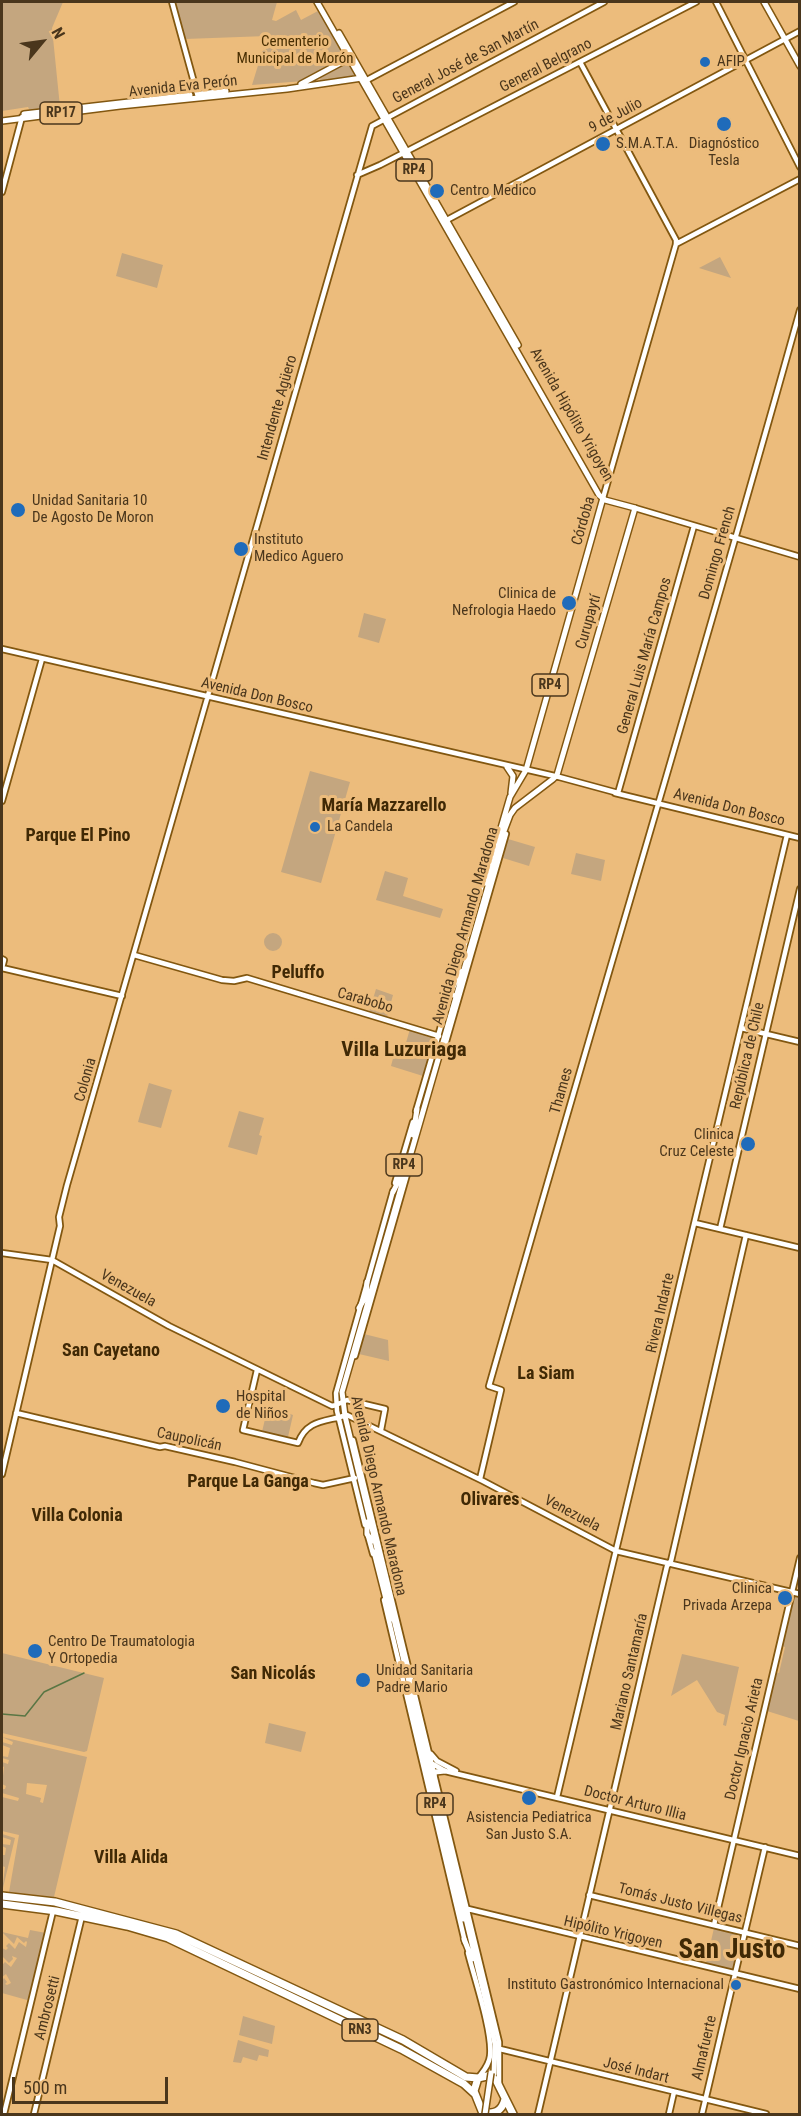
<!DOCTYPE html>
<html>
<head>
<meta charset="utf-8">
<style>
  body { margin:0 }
  #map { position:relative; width:801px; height:2116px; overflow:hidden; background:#ecbc7c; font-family:"Roboto Condensed",sans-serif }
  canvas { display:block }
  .frame { position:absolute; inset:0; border:3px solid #4a361c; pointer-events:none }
  .north { position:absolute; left:12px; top:12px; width:60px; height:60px; -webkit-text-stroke:4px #ecbc7c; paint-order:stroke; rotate:61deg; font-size:16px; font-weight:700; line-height:24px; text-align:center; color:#4a361c }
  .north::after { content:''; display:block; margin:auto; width:21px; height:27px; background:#4a361c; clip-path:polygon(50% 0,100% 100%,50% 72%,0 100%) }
  .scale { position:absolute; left:12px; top:2077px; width:156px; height:27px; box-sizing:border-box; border:3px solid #4a361c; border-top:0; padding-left:8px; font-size:18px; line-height:21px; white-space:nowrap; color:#4a361c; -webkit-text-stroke:4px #ecbc7c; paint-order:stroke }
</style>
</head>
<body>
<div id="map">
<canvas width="801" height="2116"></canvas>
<div class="frame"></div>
<div class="north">N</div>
<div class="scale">500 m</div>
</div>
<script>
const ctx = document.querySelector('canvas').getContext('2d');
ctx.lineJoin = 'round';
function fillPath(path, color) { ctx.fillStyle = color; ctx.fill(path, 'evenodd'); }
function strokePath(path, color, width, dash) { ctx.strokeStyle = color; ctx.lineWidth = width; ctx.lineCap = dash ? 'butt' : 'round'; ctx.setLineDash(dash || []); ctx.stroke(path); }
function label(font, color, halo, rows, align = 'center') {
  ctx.font = font + ' "Roboto Condensed",sans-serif'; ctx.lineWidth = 6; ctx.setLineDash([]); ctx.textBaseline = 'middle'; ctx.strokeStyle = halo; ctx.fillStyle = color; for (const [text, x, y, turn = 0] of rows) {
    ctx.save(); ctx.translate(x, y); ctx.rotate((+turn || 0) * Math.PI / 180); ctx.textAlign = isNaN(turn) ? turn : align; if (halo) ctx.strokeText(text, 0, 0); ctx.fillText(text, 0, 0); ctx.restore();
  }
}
const green = new Path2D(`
  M2 2H63L52 28 60 107 31 113 28 107 2 111Z
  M174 2H277L272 20 276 21 296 10 301 20 318 11 344 56 343 59 304 81 252 85 267 36 185 39Z
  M348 61 357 74 356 76 322 81 320 80V76Z
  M122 253 163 265 157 288 116 276Z
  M720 257 731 278 699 268Z
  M364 613 386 619 379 643 358 637Z
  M310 771 350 782 321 883 281 872Z
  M508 839 535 847 529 866 503 858Z
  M576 853 605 860 601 881 571 874Z
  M385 871 408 878 403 896 443 909 440 918 376 900Z
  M264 942a9 9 0 1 1 18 0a9 9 0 1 1-18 0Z
  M376 989 393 995 387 1017 369 1012Z
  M410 1029 434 1036 430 1054 425 1053 424 1056 429 1058 423 1076 391 1066 395 1051 403 1053Z
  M149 1083 172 1090 161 1128 138 1122Z
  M239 1111 264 1118 259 1135 262 1136 257 1155 228 1147Z
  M364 1334 388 1340 389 1361 359 1354Z
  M268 1406 293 1415 288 1437 262 1432Z
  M795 1595 799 1596V1721L767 1711 775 1672 779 1673 785 1647 782 1646 793 1596Z
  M2 1653 104 1678 87 1751 84 1752 2 1733Z
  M682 1654 739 1667 726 1726 723 1725 725 1715 717 1712 697 1680 671 1696Z
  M269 1723 306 1732 301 1752 265 1743Z
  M2 1737 87 1757 54 1897 9 1892 19 1835 2 1831V1797L18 1801 19 1798 2 1793V1789H5L6 1786 2 1784 4 1767 2 1766V1762L8 1764 9 1760 2 1758V1756L8 1757 10 1748 2 1745V1742L12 1745 13 1742ZM27 1783 47 1785 43 1803 40 1802 41 1798 26 1794Z
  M2 1834 15 1838 2 1892 5 1867 2 1866V1870V1855H5L6 1848 2 1846V1844L10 1845 11 1840 2 1837Z
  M714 1928 742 1935 739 1939 733 1971 711 1964 707 1966 706 1963Z
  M30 1930 46 1933 29 1999 27 2000 2 1993V1981L4 1978 7 1982 5 1984 7 1985 11 1983 6 1974 2 1977V1969L3 1968 2 1965 5 1962 11 1967 17 1958 12 1956 13 1959 9 1963 2 1956V1948L6 1950 8 1948 6 1946 9 1943 15 1949 19 1942 26 1947 27 1942 26 1941 24 1943 17 1937 14 1944 2 1932 28 1938Z
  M243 2016 275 2026 272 2044 239 2035Z
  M238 2040 269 2050 268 2057 259 2055 257 2061 243 2057 241 2063 233 2062Z`);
const stream = new Path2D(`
  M2 1714 25 1716 44 1692 84 1673`);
const secondary = new Path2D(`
  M172 2 198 97
  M716 2 800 167
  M580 62 676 240V244
  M367 80 514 2
  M357 175 380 165 696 2
  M2 192 22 117
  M445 221 800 31
  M676 244 800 179
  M603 498 676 244
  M635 508 800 557
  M2 649 559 777 618 793
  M615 793 800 838
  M618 793 694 526
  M2 801 42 659
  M134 955 222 980 234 981 247 978 439 1036
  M2 959 4 960 2 968 122 996
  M455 978 495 840
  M741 1028 800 1042
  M446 1042 506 834
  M416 1111 451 992
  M395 1183 413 1122
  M695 1223 800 1248
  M720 1229 800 889
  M2 1253 52 1260 169 1326 332 1406 336 1405
  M355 1356 408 1171
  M257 1370 243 1430 298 1443C307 1419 326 1422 347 1415
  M336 1405 347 1400 385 1409 381 1430
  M16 1413 160 1447 165 1446 235 1462 314 1483 323 1485 355 1478
  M347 1415 483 1481 616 1551 800 1594
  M353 1440 499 2042V2083
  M2 1474 52 1260 60 1226 59 1217 67 1185 372 126 604 2
  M480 1479 501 1390 489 1386C591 1027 700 670 800 310
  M365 1525 337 1411 336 1393 393 1191
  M368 1536 373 1554
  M384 1600 465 1942
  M431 1754 437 1761 456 1771
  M431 1763 445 1771 800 1856
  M557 1797 787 835
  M589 1895 800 1946
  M468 1909 800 1989
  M714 1925 800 1558
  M468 1953C474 1977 493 2033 490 2056 489 2065 484 2070 479 2077
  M500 2049 766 2114
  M4 2114 53 1911
  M34 2114 82 1916
  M538 2114 667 1566 671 1561 746 1235
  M669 2114 674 2092
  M702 2114 765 1847`);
const primary = new Path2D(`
  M317 2 599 495 605 500 635 508 557 775 553 779 515 808 510 815 504 831 342 1392 345 1416 487 2006 495 2044 494 2074
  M764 2 800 66
  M339 33 518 345
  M301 84 346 60 349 55
  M200 94 226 91
  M24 114 190 95
  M2 121 120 106 287 89 362 78
  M507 767 513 776 511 793
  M485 883 510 797 526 770 603 498
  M453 995 450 994 460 971
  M413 1135 417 1109
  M393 1192 402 1174
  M359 1308 366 1296 367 1282
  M367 1522V1534L372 1541
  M374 1552 391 1619
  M409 1695 463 1919
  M433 1778 435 1772 445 1771
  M464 1939 472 1959`);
const highway = new Path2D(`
  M2 1896 55 1902 176 1934 403 2040 466 2077 478 2078
  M2 1904 56 1911 127 1926 168 1938 401 2049 464 2084 475 2094
  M505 2099C502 2111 494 2116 482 2111L474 2091 478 2078 487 2076 496 2080 513 2114`);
const primaryBridge = new Path2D(`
  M485 2114 491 2073`);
const markers = [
  [705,62,6,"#1f6bba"],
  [724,124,8,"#1f6bba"],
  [603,144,8,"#1f6bba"],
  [437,191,8,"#1f6bba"],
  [18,510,8,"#1f6bba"],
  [241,549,8,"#1f6bba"],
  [569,603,8,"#1f6bba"],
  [315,827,6,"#1f6bba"],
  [748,1144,8,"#1f6bba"],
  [223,1406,8,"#1f6bba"],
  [785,1598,8,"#1f6bba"],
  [35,1651,8,"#1f6bba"],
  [363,1680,8,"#1f6bba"],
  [529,1798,8,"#1f6bba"],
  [736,1985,6,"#1f6bba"]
];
const shields = [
  [61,113,42],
  [414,170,36],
  [550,685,36],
  [404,1165,36],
  [435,1804,36],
  [360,2030,36]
];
const shieldNames = [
  ["RP17",61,113],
  ["RP4",414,170],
  ["RP4",550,685],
  ["RP4",404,1165],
  ["RP4",435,1804],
  ["RN3",360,2030]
];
const parkNames = [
  ["Cementerio",295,42],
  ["Municipal de Morón",295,59]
];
const streetNames = [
  ["General José de San Martín",466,62,-28],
  ["General Belgrano",546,66,-27],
  ["Avenida Eva Perón",183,87,-6],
  ["9 de Julio",616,116,-28],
  ["Intendente Agüero",278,408,-74],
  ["Avenida Hipólito Yrigoyen",571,415,60],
  ["Córdoba",584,521,-74],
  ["Domingo French",718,553,-74],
  ["Curupaytí",589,622,-74],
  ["General Luis María Campos",645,656,-74],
  ["Avenida Don Bosco",257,696,13],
  ["Avenida Don Bosco",729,808,14],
  ["Avenida Diego Armando Maradona",466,926,-74],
  ["Carabobo",365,1001,16],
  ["República de Chile",748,1056,-77],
  ["Colonia",86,1080,-74],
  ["Thames",562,1091,-74],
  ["Venezuela",128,1289,29],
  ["Rivera Indarte",661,1313,-77],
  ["Caupolicán",189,1440,12],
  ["Avenida Diego Armando Maradona",378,1496,77],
  ["Venezuela",572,1514,28],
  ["Mariano Santamaría",630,1672,-77],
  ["Doctor Ignacio Arieta",745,1739,-77],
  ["Doctor Arturo Illia",635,1804,14],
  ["Tomás Justo Villegas",680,1904,14],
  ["Hipólito Yrigoyen",613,1933,13],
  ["Ambrosetti",48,2008,-76],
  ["Almafuerte",705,2048,-77],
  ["José Indart",636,2071,14]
];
const poiNames = [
  ["AFIP",717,62],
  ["S.M.A.T.A.",616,144],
  ["Diagnóstico",724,144,"center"],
  ["Tesla",724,161,"center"],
  ["Centro Medico",450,191],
  ["Unidad Sanitaria 10",32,501],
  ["De Agosto De Moron",32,518],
  ["Instituto",254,540],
  ["Medico Aguero",254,557],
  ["Clinica de",556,594,"right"],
  ["Nefrologia Haedo",556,611,"right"],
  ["La Candela",327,827],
  ["Clinica",734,1135,"right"],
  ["Cruz Celeste",734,1152,"right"],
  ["Hospital",236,1397],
  ["de Niños",236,1414],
  ["Clinica",772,1589,"right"],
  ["Privada Arzepa",772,1606,"right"],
  ["Centro De Traumatologia",48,1642],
  ["Y Ortopedia",48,1659],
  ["Unidad Sanitaria",376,1671],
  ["Padre Mario",376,1688],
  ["Asistencia Pediatrica",529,1818,"center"],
  ["San Justo S.A.",529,1835,"center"],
  ["Instituto Gastronómico Internacional",724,1985,"right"]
];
const quarterNames = [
  ["María Mazzarello",384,806],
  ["Parque El Pino",78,836],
  ["Peluffo",298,973],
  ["San Cayetano",111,1351],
  ["La Siam",546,1374],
  ["Parque La Ganga",248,1482],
  ["Olivares",490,1500],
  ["Villa Colonia",77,1516],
  ["San Nicolás",273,1674],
  ["Villa Alida",131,1858]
];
const districtNames = [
  ["Villa Luzuriaga",404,1051]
];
const townNames = [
  ["San Justo",732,1951]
];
fillPath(green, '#c4a67f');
strokePath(stream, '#597644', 1.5);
strokePath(secondary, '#825710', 8);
strokePath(primary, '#825710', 8);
strokePath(highway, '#825710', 10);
strokePath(secondary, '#fff', 4.5);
strokePath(primary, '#fff', 5);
strokePath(highway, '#fff', 7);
strokePath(primaryBridge, '#825710', 8, []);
strokePath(primaryBridge, '#fff', 5);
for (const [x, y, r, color] of markers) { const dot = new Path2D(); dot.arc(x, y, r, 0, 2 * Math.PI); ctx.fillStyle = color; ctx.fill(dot); strokePath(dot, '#ecbc7c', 2); }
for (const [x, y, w] of shields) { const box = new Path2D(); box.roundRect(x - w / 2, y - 11, w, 22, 4.5); ctx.fillStyle = '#ecbc7c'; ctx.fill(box); strokePath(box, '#4a361c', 1.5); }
label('bold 14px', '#4a361c', null, shieldNames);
label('15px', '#482e02', '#ecbc7c', parkNames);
label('15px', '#4a361c', '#ecbc7c', streetNames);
label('15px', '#4a361c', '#ecbc7c', poiNames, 'left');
label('bold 18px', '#402905', '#ecbc7c', quarterNames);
label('bold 21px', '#402905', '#ecbc7c', districtNames);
label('bold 27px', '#402905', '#ecbc7c', townNames);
</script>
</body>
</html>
